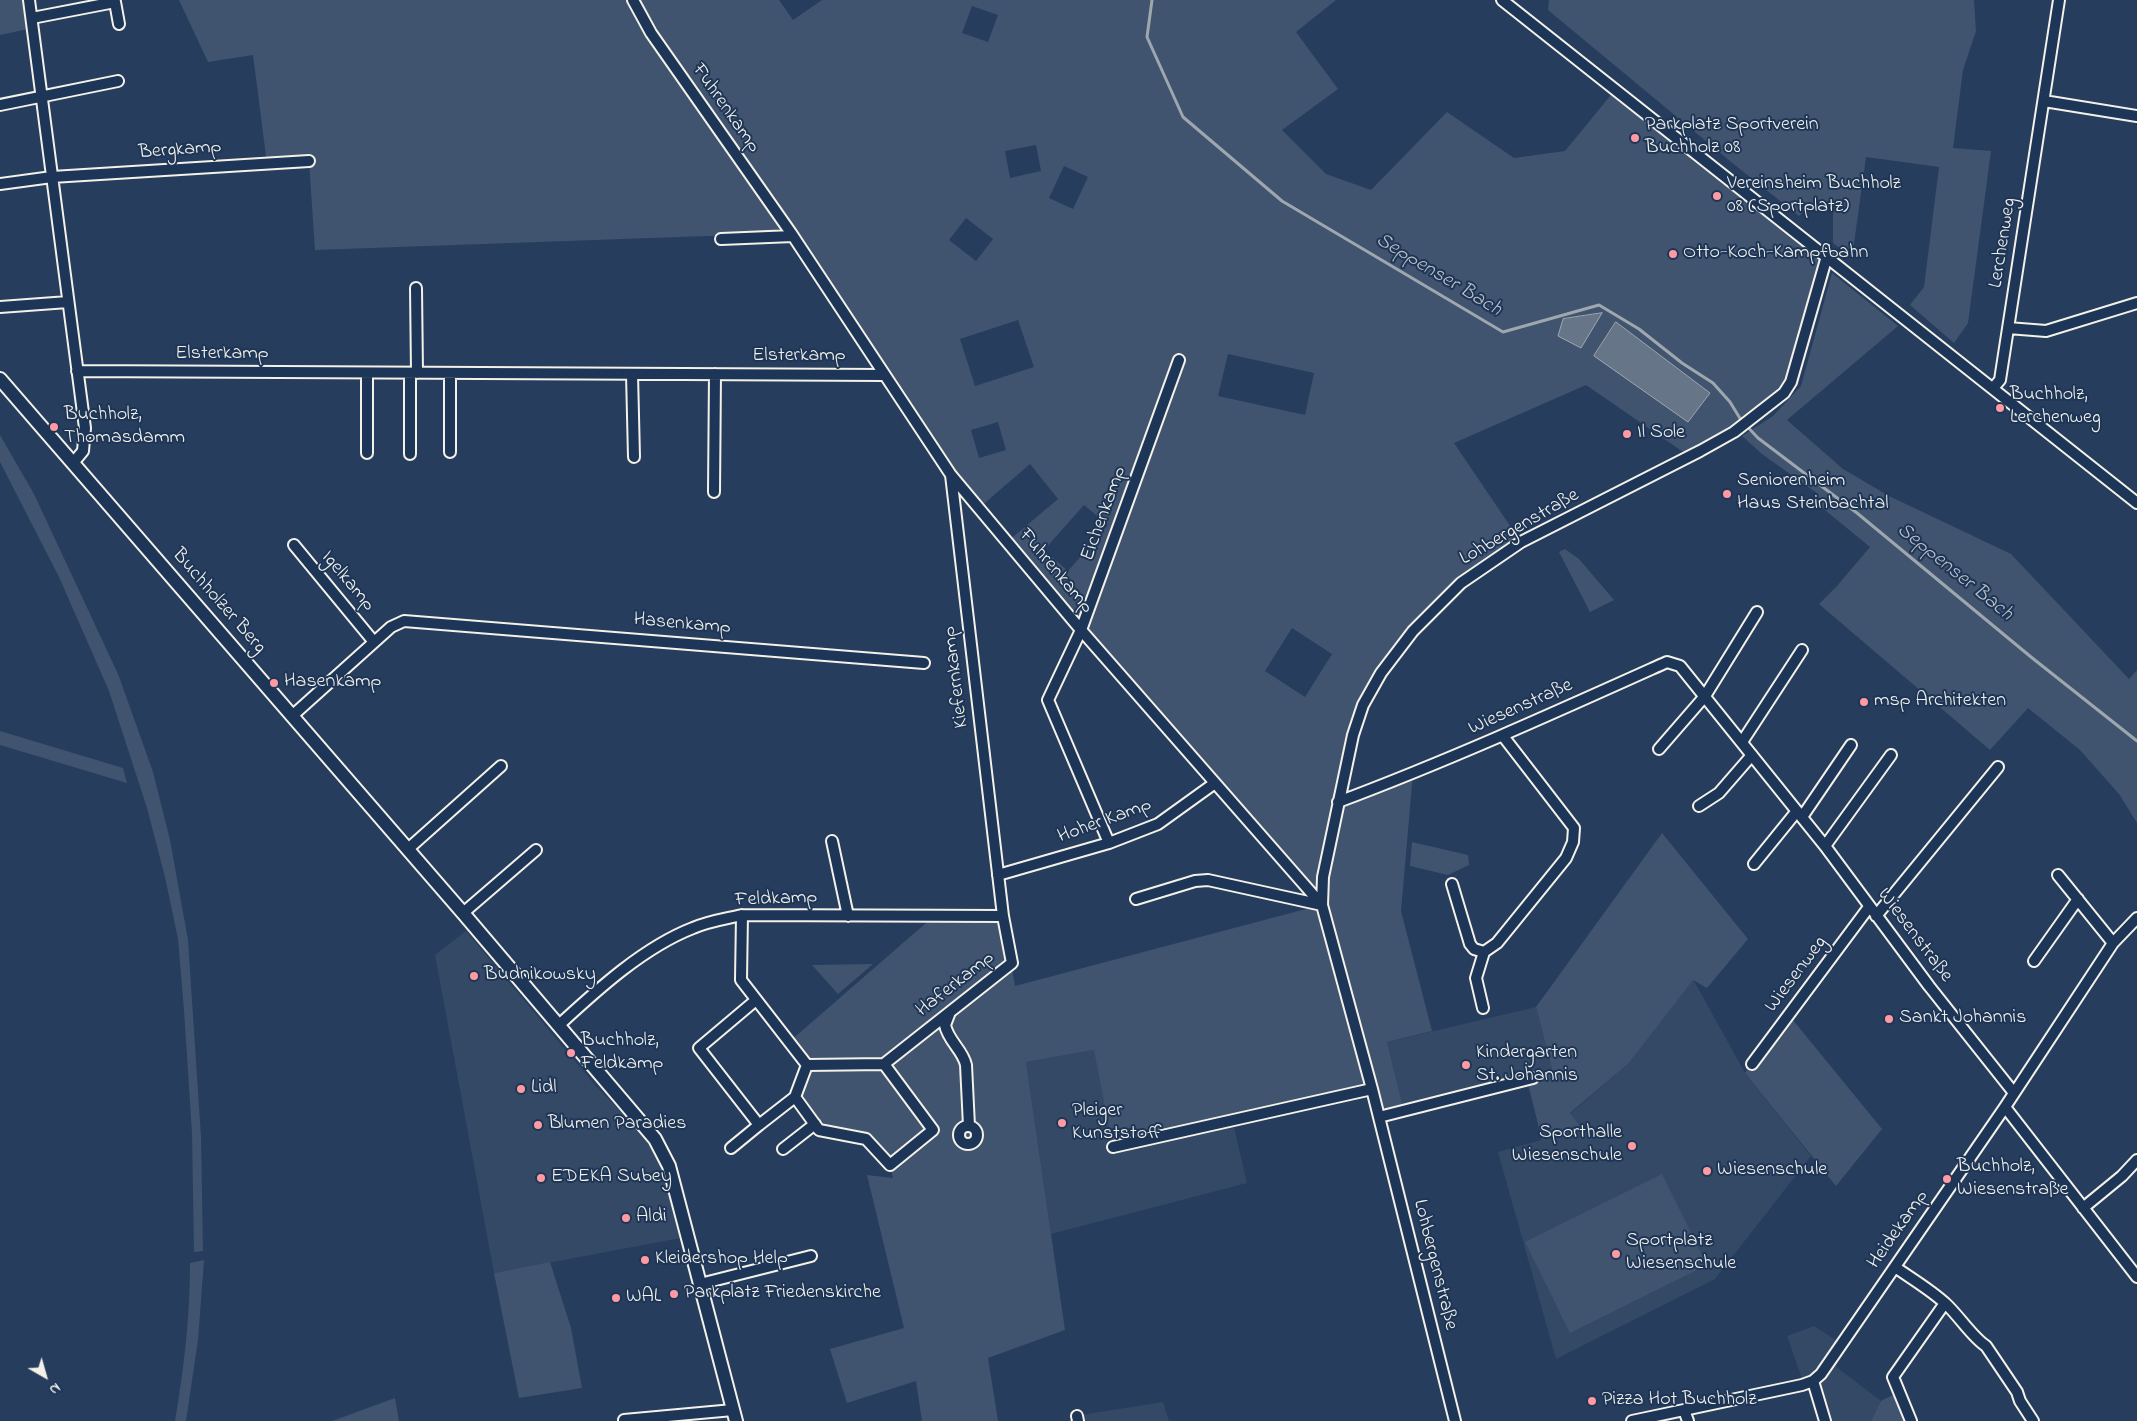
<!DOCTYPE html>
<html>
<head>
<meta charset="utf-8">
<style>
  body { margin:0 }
  #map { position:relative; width:2137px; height:1421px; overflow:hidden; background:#263d5d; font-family:"Indie Flower",sans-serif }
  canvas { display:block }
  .north { position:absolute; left:20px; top:1351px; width:50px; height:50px; -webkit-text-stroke:4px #1d3557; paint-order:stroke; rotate:142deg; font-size:14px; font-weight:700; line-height:20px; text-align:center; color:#f4f1e8 }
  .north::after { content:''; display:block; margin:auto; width:18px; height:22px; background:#f4f1e8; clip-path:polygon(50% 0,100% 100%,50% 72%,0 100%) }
</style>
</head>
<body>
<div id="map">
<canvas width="2137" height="1421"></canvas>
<div class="north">N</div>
</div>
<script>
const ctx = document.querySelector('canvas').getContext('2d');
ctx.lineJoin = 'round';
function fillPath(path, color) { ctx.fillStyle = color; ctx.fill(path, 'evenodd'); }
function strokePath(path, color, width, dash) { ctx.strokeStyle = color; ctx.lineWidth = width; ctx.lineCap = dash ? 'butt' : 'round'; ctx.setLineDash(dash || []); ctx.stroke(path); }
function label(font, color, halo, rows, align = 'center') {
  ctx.font = font + ' "Indie Flower",sans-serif'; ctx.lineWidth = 4; ctx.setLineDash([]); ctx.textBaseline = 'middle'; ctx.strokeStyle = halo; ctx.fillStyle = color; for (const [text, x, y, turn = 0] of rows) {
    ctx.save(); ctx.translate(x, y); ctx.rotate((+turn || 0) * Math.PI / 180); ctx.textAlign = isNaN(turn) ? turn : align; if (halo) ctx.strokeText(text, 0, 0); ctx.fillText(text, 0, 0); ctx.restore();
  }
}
const built = new Path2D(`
  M466 931 595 1085 628 1119 647 1141 660 1162 681 1238 494 1273 435 955Z
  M1693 979 1745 1073 1811 1156 1715 1279 1556 1359 1498 1152 1581 1129 1570 1114 1629 1063Z
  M1536 1007 1553 1073 1404 1111 1387 1042Z
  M1094 1050 1232 1119 1247 1183 1051 1234 1026 1062Z
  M1814 1326 1842 1344 1830 1362 1881 1401 1871 1421H1825L1813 1381 1804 1384 1787 1336Z
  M1163 1402 1169 1421H1082L1081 1415Z`);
const green = new Path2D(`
  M0 0H29L33 28 0 35Z
  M179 0H779L793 20 822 0H1336L1296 32 1338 89 1282 130 1326 174 1371 190 1447 112 1514 158 1565 151 1615 90 1827 256 1784 393 1689 456 1586 385 1454 443 1521 542 1461 583 1413 631 1363 705 1338 801 1413 773 1401 911 1432 1031 1387 1042 1404 1111 1379 1117 1372 1089 1113 1147 1094 1050 1026 1062 1065 1330 988 1358 998 1421H922L916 1381 847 1403 830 1349 904 1328 867 1175 893 1178 890 1165 866 1139 819 1130 795 1097 807 1065 789 1042 934 916H1003L1015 986 1321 905 1007 542 1058 499 1030 464 979 508 791 233 315 250 309 161 267 164 253 55 208 62ZM972 6 998 15 988 42 962 33ZM1036 145 1041 171 1010 178 1005 151ZM1064 166 1088 177 1073 209 1049 198ZM966 218 993 239 976 261 949 240ZM1018 320 1034 367 975 386 960 339ZM1616 322 1710 393 1688 422ZM1228 354 1314 373 1305 415 1218 396ZM998 422 1006 450 979 458 971 430ZM1084 505 1108 525 1068 571 1044 550ZM1292 628 1332 654 1305 697 1265 671Z
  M1549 0H1974L1976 31 1963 70 1953 148 1991 151 1968 323 1954 343 1910 305 1924 287 1939 167 1866 157 1852 258 1833 243V212L1807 208 1799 216 1736 166 1548 10Z
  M1832 273 1898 326 1787 420 1843 469 1889 496 2011 554 2129 679 2137 670V823L2119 794 2080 750 2028 708 1990 750 1819 604 1837 586 1870 547 1820 506 1818 494 1762 454 1742 436 1773 416 1801 386Z
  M0 435 34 494 118 674 153 772 170 840 188 940 201 1137 203 1251 194 1252 192 1133 184 1010 178 939 165 877 147 808 109 691 59 577 0 462Z
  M1565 549 1579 559 1614 600 1590 612 1559 552Z
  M0 731 123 768 127 783 0 745Z
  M1662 833 1748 939 1707 988 1693 980 1629 1063 1570 1113 1582 1129 1542 1140 1527 1080 1553 1073 1536 1007Z
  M1412 842 1468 855 1469 865 1448 875 1410 866Z
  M873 964 838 994 812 965Z
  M1788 1014 1882 1129 1836 1186 1745 1073Z
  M1662 1174 1707 1265 1570 1333 1525 1242Z
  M204 1260 198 1340 186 1421H175C184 1368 190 1317 190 1263Z
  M550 1262 571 1328 582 1388 519 1398 494 1273Z
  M1899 1392 1910 1419 1904 1421H1871L1881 1401Z
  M395 1398 399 1421H331L335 1420Z`);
const water = new Path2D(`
  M1602 313 1581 348 1558 336 1563 319Z
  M1616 322 1710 393 1688 422 1594 356Z`);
const stream = new Path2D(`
  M1152 0 1147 37 1183 117 1282 201 1503 332 1599 305 1639 329 1682 363 1713 383 1730 402 1741 420 1758 438 1857 513 2031 657 2137 741`);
const minor = new Path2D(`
  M29 0 85 428 83 451 73 463
  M633 0 651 33 791 233 951 475 1081 630 1322 905
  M1502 0 2137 503
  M32 18 115 2 119 24
  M2044 101 2137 116
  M0 105 118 81
  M0 184 52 177 309 161
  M721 239 793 236
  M416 288 417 373
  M0 307 68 302
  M2008 328 2046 331 2137 303
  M77 371 884 375
  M450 373V452
  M632 374 634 457
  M1993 388 2000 380 2059 0
  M367 453V373
  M410 454V373
  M714 492 715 374
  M294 545 374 642
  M292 716 391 627 404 621 924 663
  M1742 742 1802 650
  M1659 749 1705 696 1757 612
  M1338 802C1450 760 1558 711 1667 662L1680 666 1825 846 1929 986 2014 1093
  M1699 806 1719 793 1752 755
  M1802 817 1851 745
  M832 841 848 916
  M1109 843 1048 700 1081 630 1179 360
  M1825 846 1891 755
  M408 849 501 766
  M1754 864 1797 811
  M998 875 1109 843 1158 824 1215 783
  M2058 875 2113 943
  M1452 884 1470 944 1474 949 1484 952 1497 943 1566 858 1573 842 1574 828 1503 736
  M1136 899 1195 881 1208 880 1322 905
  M463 913 536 850
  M742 915 741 980 807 1065 884 1064
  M1876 916 1998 767
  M2034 961 2078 899
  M756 1000 699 1048 759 1125 795 1097
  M1483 1008 1476 978 1484 952
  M950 1012 945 1025C948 1041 963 1050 966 1065L969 1126
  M559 1025C598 989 644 947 693 928 709 921 725 919 742 915L1003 916
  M884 1064 1012 963 1003 916 951 475
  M1752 1064 1869 907
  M807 1065 795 1097 819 1130 866 1139 890 1165 933 1130 884 1064
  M2005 1107 2137 1277
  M1379 1117 1533 1078
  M959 1135a9 9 0 1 1 18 0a9 9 0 1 1-18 0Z
  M1113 1147 1372 1089
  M731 1148 759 1125
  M783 1149 815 1124
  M2083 1208 2122 1176 2137 1160
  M1895 1267C1912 1279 1931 1290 1946 1304 1959 1316 1973 1338 1986 1346L2017 1392 2020 1401 2033 1421
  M700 1284 811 1256
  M1813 1381 1825 1421
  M1684 1410 1688 1421
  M1077 1416 1078 1421
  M624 1420 733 1410
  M1455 1421 1372 1089 1322 905 1323 877 1353 735 1363 705 1381 673 1413 631 1461 583 1521 542 1700 451 1734 432 1784 393 1791 382 1827 256
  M1632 1421 1802 1385 1813 1381 1821 1374 2005 1107 2113 943 2137 918
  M1911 1421 1893 1377 1945 1303`);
const major = new Path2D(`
  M0 379 463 913 655 1139 669 1166 736 1421`);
const markers = [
  [1635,138,5,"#ff9aa2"],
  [1717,196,5,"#ff9aa2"],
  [1673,254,5,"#ff9aa2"],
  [2000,408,5,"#ff9aa2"],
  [54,427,5,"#ff9aa2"],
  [1627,434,5,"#ff9aa2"],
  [1727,494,5,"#ff9aa2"],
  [274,683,5,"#ff9aa2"],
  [1864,702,5,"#ff9aa2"],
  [474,976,5,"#ff9aa2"],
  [1889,1019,5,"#ff9aa2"],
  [571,1053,5,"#ff9aa2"],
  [1466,1065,5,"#ff9aa2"],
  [521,1089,5,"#ff9aa2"],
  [1062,1123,5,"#ff9aa2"],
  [538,1125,5,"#ff9aa2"],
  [1632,1146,5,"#ff9aa2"],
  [1707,1171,5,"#ff9aa2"],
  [541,1178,5,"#ff9aa2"],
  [1947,1179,5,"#ff9aa2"],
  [626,1218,5,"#ff9aa2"],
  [1616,1254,5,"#ff9aa2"],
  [645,1260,5,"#ff9aa2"],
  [674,1294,5,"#ff9aa2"],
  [616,1298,5,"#ff9aa2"],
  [1592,1401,5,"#ff9aa2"]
];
const streetNames = [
  ["Fuhrenkamp",725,109,55],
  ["Bergkamp",180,151,-4],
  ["Lerchenweg",2004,243,-81],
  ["Elsterkamp",222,355],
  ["Elsterkamp",799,357],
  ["Eichenkamp",1105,514,-70],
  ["Lohbergenstraße",1520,528,-30],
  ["Fuhrenkamp",1055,572,50],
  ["Igelkamp",347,582,50],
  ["Buchholzer Berg",218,602,49],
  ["Hasenkamp",682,625,5],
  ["Kiefernkamp",957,677,-97],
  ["Wiesenstraße",1521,708,-24],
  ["Hoher Kamp",1105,822,-20],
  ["Feldkamp",776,900,-2],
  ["Wiesenstraße",1914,936,53],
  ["Wiesenweg",1797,975,-53],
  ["Haferkamp",956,985,-38],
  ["Heidekamp",1899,1230,-55],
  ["Lohbergenstraße",1434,1265,76]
];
const poiNames = [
  ["Parkplatz Sportverein",1645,126],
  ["Buchholz 08",1645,149],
  ["Vereinsheim Buchholz",1727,185],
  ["08 (Sportplatz)",1727,208],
  ["Otto-Koch-Kampfbahn",1683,254],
  ["Buchholz,",2010,396],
  ["Lerchenweg",2010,419],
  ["Buchholz,",64,416],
  ["Thomasdamm",64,439],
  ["Il Sole",1637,434],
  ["Seniorenheim",1737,482],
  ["Haus Steinbachtal",1737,505],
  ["Hasenkamp",284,683],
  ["msp Architekten",1874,702],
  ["Budnikowsky",484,976],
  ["Sankt Johannis",1899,1019],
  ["Buchholz,",581,1042],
  ["Feldkamp",581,1065],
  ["Kindergarten",1476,1054],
  ["St. Johannis",1476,1077],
  ["Lidl",531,1089],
  ["Pleiger",1072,1112],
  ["Kunststoff",1072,1135],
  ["Blumen Paradies",548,1125],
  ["Sporthalle",1622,1134,"right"],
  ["Wiesenschule",1622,1157,"right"],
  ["Buchholz,",1957,1168],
  ["Wiesenstraße",1957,1191],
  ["Wiesenschule",1717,1171],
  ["EDEKA Subey",551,1178],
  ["Aldi",636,1218],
  ["Sportplatz",1626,1242],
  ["Wiesenschule",1626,1265],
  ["Kleidershop Help",655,1260],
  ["Parkplatz Friedenskirche",684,1294],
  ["WAL",626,1298],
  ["Pizza Hot Buchholz",1602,1401]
];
const waterNames = [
  ["Seppenser Bach",1438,276,31],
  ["Seppenser Bach",1954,573,39]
];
fillPath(built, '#334966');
fillPath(green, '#40546f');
fillPath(water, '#677588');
strokePath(water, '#9fa7ae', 1);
strokePath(stream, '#9fa7ae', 3);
strokePath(minor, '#f4f1e8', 14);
strokePath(major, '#f4f1e8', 16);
strokePath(minor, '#1d3557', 10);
strokePath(major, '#1d3557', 12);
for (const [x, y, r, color] of markers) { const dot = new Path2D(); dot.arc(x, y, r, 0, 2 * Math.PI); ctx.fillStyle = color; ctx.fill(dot); strokePath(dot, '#1d3557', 2); }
label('20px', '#f4f1e8', '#1d3557', streetNames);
label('20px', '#f4f1e8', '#1d3557', poiNames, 'left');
label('italic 21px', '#bcbfc2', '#1d3557', waterNames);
</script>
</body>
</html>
